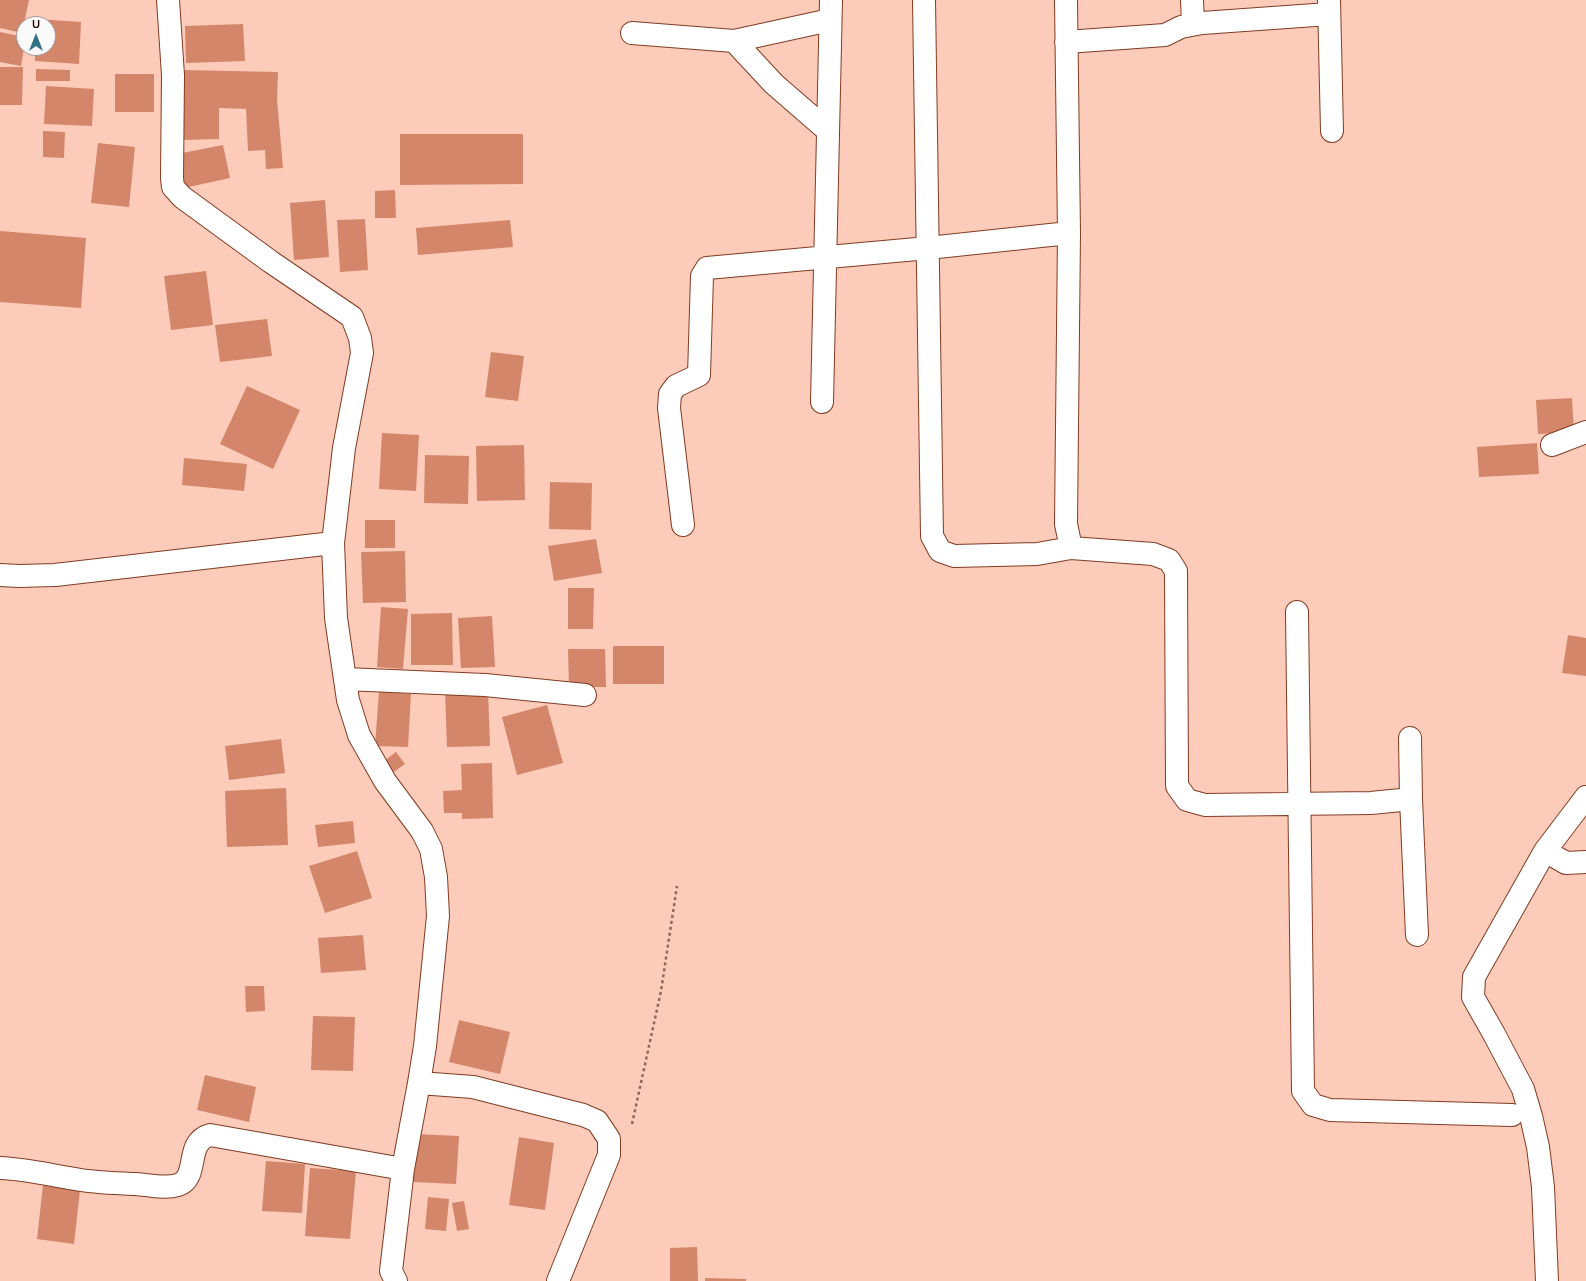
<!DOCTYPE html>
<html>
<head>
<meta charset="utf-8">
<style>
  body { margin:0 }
  #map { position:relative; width:1586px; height:1281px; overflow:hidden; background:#fdcbb9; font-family:"Nunito Sans",sans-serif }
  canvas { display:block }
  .north { position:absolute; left:16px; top:16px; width:40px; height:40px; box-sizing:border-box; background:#f9f9f9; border:1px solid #a49996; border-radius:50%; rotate:0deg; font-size:11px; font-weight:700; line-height:16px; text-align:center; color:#240801 }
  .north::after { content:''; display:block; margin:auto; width:14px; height:18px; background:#307184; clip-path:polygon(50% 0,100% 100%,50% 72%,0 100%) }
</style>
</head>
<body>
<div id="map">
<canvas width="1586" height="1281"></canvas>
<div class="north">U</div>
</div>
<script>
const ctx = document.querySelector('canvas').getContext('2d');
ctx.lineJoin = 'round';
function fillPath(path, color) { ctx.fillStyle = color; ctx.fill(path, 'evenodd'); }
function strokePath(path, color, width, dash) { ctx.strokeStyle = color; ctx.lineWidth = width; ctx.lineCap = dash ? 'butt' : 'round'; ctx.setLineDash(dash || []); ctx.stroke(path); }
const building = new Path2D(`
  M0 0H29L22 33 0 28Z
  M37 19 81 22 79 64 35 61V48H48V24H37Z
  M243 24 245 61 186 63 185 26Z
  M0 32 24 37V48L21 66 0 62Z
  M0 67H23L22 105H0Z
  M36 69 70 70V81H36Z
  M182 70 278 72 277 99 283 168 266 169 265 150 248 151 246 109 219 108V139L183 140Z
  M115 74H154V112H115Z
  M46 86 94 89 92 126 44 124Z
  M43 131 65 132 64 158 43 157Z
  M400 134H523V184L400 185Z
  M98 143 135 147 129 207 91 203Z
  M223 145 230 178 184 188 177 154Z
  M395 190 396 218H375V191Z
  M325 200 329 257 294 260 290 203Z
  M365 219 368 270 340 272 337 220Z
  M510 220 513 247 418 255 416 228Z
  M0 231 86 238 81 308 0 302Z
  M206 271 213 325 171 330 164 276Z
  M267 319 272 356 220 362 215 325Z
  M491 352 524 356 518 401 485 397Z
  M247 386 300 410 273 469 220 444Z
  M1572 398 1574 432 1538 434 1536 400Z
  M382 433 419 435 416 491 379 489Z
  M1537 443 1539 474 1479 477 1477 447Z
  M524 445 525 500 477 501 476 446Z
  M425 455 469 456 468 504 424 503Z
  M184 458 247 464 244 491 182 485Z
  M550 482 592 483 591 530 549 529Z
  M365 520H395V548H365Z
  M596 539 602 573 554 581 548 546Z
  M405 551 406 602 363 603 361 552Z
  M568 588H594L593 629H568Z
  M381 607 408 609 403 669 377 667Z
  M452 613 453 665H411V614Z
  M492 616 495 667 461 668 458 618Z
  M1568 635 1586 638V676L1562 673Z
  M613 646H664V684H613Z
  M568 649H605L606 687H569Z
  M488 690 490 746 447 747 445 691Z
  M379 691 411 694 408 747 375 746Z
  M547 705 563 763 517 775 502 717Z
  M281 739 285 773 229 780 225 746Z
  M396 752 405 764 388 776 380 764Z
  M492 763 493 818 462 819V813H444L443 791 462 790 461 764Z
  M286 788 288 845 227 847 225 791Z
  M353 821 355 843 318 847 315 825Z
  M357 851 372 898 325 913 309 866Z
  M363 935 366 970 321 973 318 938Z
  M245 986H264L265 1011 246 1012Z
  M313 1016 355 1017 353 1071 311 1070Z
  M459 1020 510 1032 500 1074 449 1062Z
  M205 1075 256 1087 249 1122 197 1110Z
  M416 1134 459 1136 456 1184 413 1182Z
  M519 1137 554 1143 545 1210 509 1205Z
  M266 1161 305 1164 302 1213 262 1211Z
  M310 1168 356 1171 350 1239 305 1236Z
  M43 1185 80 1190 74 1244 37 1239Z
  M428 1197 449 1199 446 1231 425 1229Z
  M464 1201 469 1229 457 1231 452 1203Z
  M697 1247 698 1281H670V1248Z
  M705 1278 746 1279V1281H705Z`);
const path = new Path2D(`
  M632 1124 661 991 677 886`);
const street = new Path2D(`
  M168 0 173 75 172 178 173 187 182 197 271 262 352 317 360 338 362 353 344 448 333 543 336 618 348 700 359 735 385 781 422 831 431 849 436 877 438 916 425 1046 419 1083 473 1087 583 1115 597 1121 609 1139V1155L558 1281
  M924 0 932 536 940 551 954 556 1037 554 1071 548
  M1066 0 1069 233 1066 524 1071 548 1153 554 1169 560 1176 571 1177 786 1187 800 1205 805 1371 803 1411 799
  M1192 0 1193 24
  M1329 0 1332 131
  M632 33 734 41 830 20
  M734 41 774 84 827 130
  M1066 42 1165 35 1181 27 1202 23 1329 14
  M822 402 831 0
  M1552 445 1586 432
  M683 525 669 408 670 394 676 386 699 375 702 276 707 268 928 248 1069 233
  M0 575 19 576 55 575 333 543
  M1297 612 1303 1091 1313 1105 1330 1110 1512 1115
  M345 679 485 685 585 695
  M1410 738 1411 799 1417 935
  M1545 851 1586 797
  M0 1168C26 1169 50 1175 75 1179 95 1183 116 1183 136 1184 149 1185 165 1189 178 1185 200 1178 184 1142 210 1135L403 1169
  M396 1281 391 1271 403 1169 419 1083
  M1547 1281 1543 1187 1538 1147 1531 1116 1523 1089 1494 1034 1473 997 1474 977 1545 851 1566 863 1586 862`);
fillPath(building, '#d3866a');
strokePath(street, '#813c22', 24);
strokePath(path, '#8e675b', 2.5, [3, 3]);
strokePath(street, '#fff', 22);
</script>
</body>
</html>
